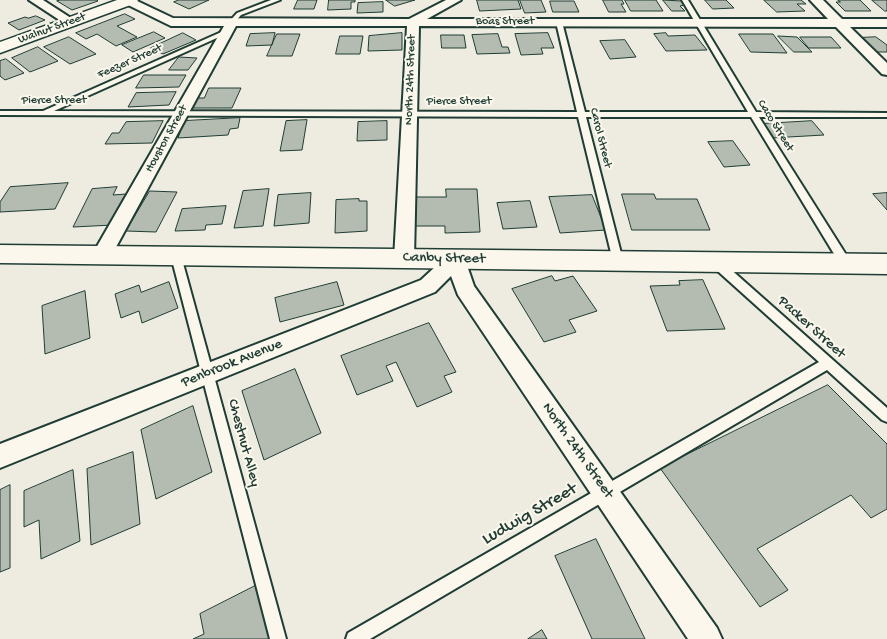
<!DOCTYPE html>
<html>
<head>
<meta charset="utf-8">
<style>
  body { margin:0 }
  canvas { display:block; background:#eeece1 }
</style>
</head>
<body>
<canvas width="887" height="639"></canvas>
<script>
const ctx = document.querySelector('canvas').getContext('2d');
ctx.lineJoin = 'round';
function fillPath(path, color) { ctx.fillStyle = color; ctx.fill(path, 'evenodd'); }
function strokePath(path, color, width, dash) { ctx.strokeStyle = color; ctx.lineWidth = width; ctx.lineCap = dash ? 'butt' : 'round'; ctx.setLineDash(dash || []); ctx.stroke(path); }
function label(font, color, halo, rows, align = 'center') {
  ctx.font = font + ' "Gochi Hand",sans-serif'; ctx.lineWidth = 4; ctx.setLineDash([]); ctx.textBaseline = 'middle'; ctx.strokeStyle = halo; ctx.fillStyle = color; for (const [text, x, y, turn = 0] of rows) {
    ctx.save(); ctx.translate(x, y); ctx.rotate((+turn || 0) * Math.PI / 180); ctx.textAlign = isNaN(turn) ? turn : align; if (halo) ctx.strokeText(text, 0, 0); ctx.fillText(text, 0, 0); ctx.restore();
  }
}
const building = new Path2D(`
  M61 0H97L98 1 72 10 57 1Z
  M179 0H209L189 9 174 2Z
  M298 0H317L314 9H294Z
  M329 0H355V2H351V9L328 10Z
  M386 0H415L395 6Z
  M477 0H518L521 9 480 11Z
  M520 0H541L546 12 525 13Z
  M603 0H622L624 4H621L626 12H609Z
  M625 0H656L663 11H631Z
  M663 0 682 1 685 5 680 6 685 11H672Z
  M705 0H726L734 8 713 9Z
  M764 0H801L806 4H797L805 11 777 12Z
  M838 0H860L871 11H845L836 2H840Z
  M872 0H887V11H885Z
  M550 1H574L579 12H553Z
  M383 2V12L357 13 358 3Z
  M125 14 135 19 117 26 137 37 116 46 97 34 86 39 76 33Z
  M36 16 45 20 19 30 8 23 25 17 28 18Z
  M154 32 165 38 133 52 122 45Z
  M183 33 196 40 163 54 151 48Z
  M275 33 272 45 246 46 250 34Z
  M402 33V50L368 51 369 36Z
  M548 33 554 48H541L543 54 521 55 515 34Z
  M666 33 668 36 695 35 707 50 666 51 654 34Z
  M277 34H300L292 56H267Z
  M498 34 502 47H508L510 53 477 54 472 35Z
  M739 34H773L787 53 751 52Z
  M441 35H464L466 48H442Z
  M340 36H363L360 54H336Z
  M778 36 797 37 812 52H794Z
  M69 37 96 54 70 64 44 47Z
  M800 37H831L841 48H809Z
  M876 37 887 45V52H877L873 49 869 50 855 38Z
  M625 40 636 57 610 59 600 41Z
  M38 47 58 61 30 72 12 58Z
  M179 57 197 58 188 70H169Z
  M6 59 24 73 5 80 0 76V61Z
  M144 75H186L179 87 136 88Z
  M209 88H241L232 108H191L196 98H204Z
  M176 92 169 105 128 107 136 93Z
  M240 118 238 128 230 129 228 135 178 138 184 121Z
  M307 120 302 150 280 151 286 121Z
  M163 121 152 143 105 144 112 133H119L126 122Z
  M387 121V140L357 141 358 122Z
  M812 121 824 135 771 138 760 124Z
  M733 141 750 165 724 167 708 142Z
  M68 183 55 209 0 212V202L10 187Z
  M117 187 113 195 126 194 113 225 73 227 92 189Z
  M269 189 263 226 234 228 243 191Z
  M446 189H477L480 232 445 233V226H409L411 197H446Z
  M150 191 177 192 156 232 126 231Z
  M311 193 309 223 274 226 278 195Z
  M887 193V210L873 194Z
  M622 194H654L656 199H697L710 230H632Z
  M592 195 606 230 560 233 549 197Z
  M359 199V201H367V231L335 233 336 200Z
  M530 201 537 227 503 229 497 203Z
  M226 206 222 224 206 225 205 230 175 231 182 209Z
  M552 276 555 281 573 276 597 311 569 320 576 332 544 342 512 289Z
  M703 280 725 329 667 331 650 286 680 285 679 281Z
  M169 282 178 308 142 323 139 311 121 318 115 294 139 285 141 292Z
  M337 282 344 305 280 322 275 298Z
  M85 291 90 338 45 354 42 306Z
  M429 323 456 372 444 376 452 392 417 407 396 362 386 366 393 381 357 395 341 356Z
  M295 369 321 433 264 460 242 391Z
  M828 385 887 444V509L871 518 851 495 757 549 788 590 760 607 660 468Z
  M193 406 212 472 156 499 141 430Z
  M133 452 140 524 91 545 87 469Z
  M73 470 80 541 41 559 39 520 24 527V491Z
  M10 485V568L0 572V490Z
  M596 539 645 639H592L555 556Z
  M259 584 274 639H193L204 634 200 614Z
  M542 630 547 639H528Z`);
const lane = new Path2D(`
  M271 0H280L241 15 234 23 229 22 237 13Z
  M682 0H688L756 112 887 113V117H759L850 261 851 264 850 267H842L751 117H586L623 261 618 265 613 261 578 117 0 115V111H43L226 30 228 31V33L54 111 577 112 556 22 559 20 562 22 585 112H748Z
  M176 252 181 256 286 639H270L171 256Z
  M715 258 719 259 887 408V422L882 420 827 370 370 639H346L348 633 819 362 711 265 710 262Z`);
const street = new Path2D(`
  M29 0H43L77 22 75 25H67Z
  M123 0H135L173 18 409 19 446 0H461L427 19H828L810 0H823L842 19H887V27H850L887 63V75L882 74 836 27 419 26 414 259 411 264 404 266 397 264 394 259 407 26H236L109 260 102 262 95 260 92 255 224 26H171L124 3Z
  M456 252 463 254 474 286 717 628 722 639H688L458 295 451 276 435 292 0 468V444L421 280 449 254Z`);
const secondary = new Path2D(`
  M0 245 887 254V274L0 263Z`);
const primary = new Path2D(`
  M117 0H138L136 3 0 53V42Z`);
const farStreetnames = [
  ["Boas Street",505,22],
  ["Walnut Street",52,29,-20],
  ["Feezer Street",130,62,-24],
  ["North 24th Street",411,80,-88],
  ["Pierce Street",54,101],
  ["Pierce Street",459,102],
  ["Caco Street",775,126,58],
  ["Carol Street",600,138,76],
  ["Houston Street",167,139,-61]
];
const streetNames = [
  ["Canby Street",444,259,1],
  ["Packer Street",811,328,42],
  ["Penbrook Avenue",232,364,-22],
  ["Chestnut Alley",243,443,75],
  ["North 24th Street",577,451,55]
];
const nearStreetnames = [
  ["Ludwig Street",530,515,-30]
];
fillPath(building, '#b4bbb0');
strokePath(building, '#1f3d34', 1);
strokePath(lane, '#1f3d34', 4);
strokePath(street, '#1f3d34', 4);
strokePath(secondary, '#1f3d34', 3);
strokePath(primary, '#1f3d34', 3);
fillPath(lane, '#fbf7ec');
fillPath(street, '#fbf7ec');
fillPath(secondary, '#fbf7ec');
fillPath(primary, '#fbf7ec');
label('12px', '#1f3d34', '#fbf7ec', farStreetnames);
label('15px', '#1f3d34', '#fbf7ec', streetNames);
label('18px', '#1f3d34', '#fbf7ec', nearStreetnames);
</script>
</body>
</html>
